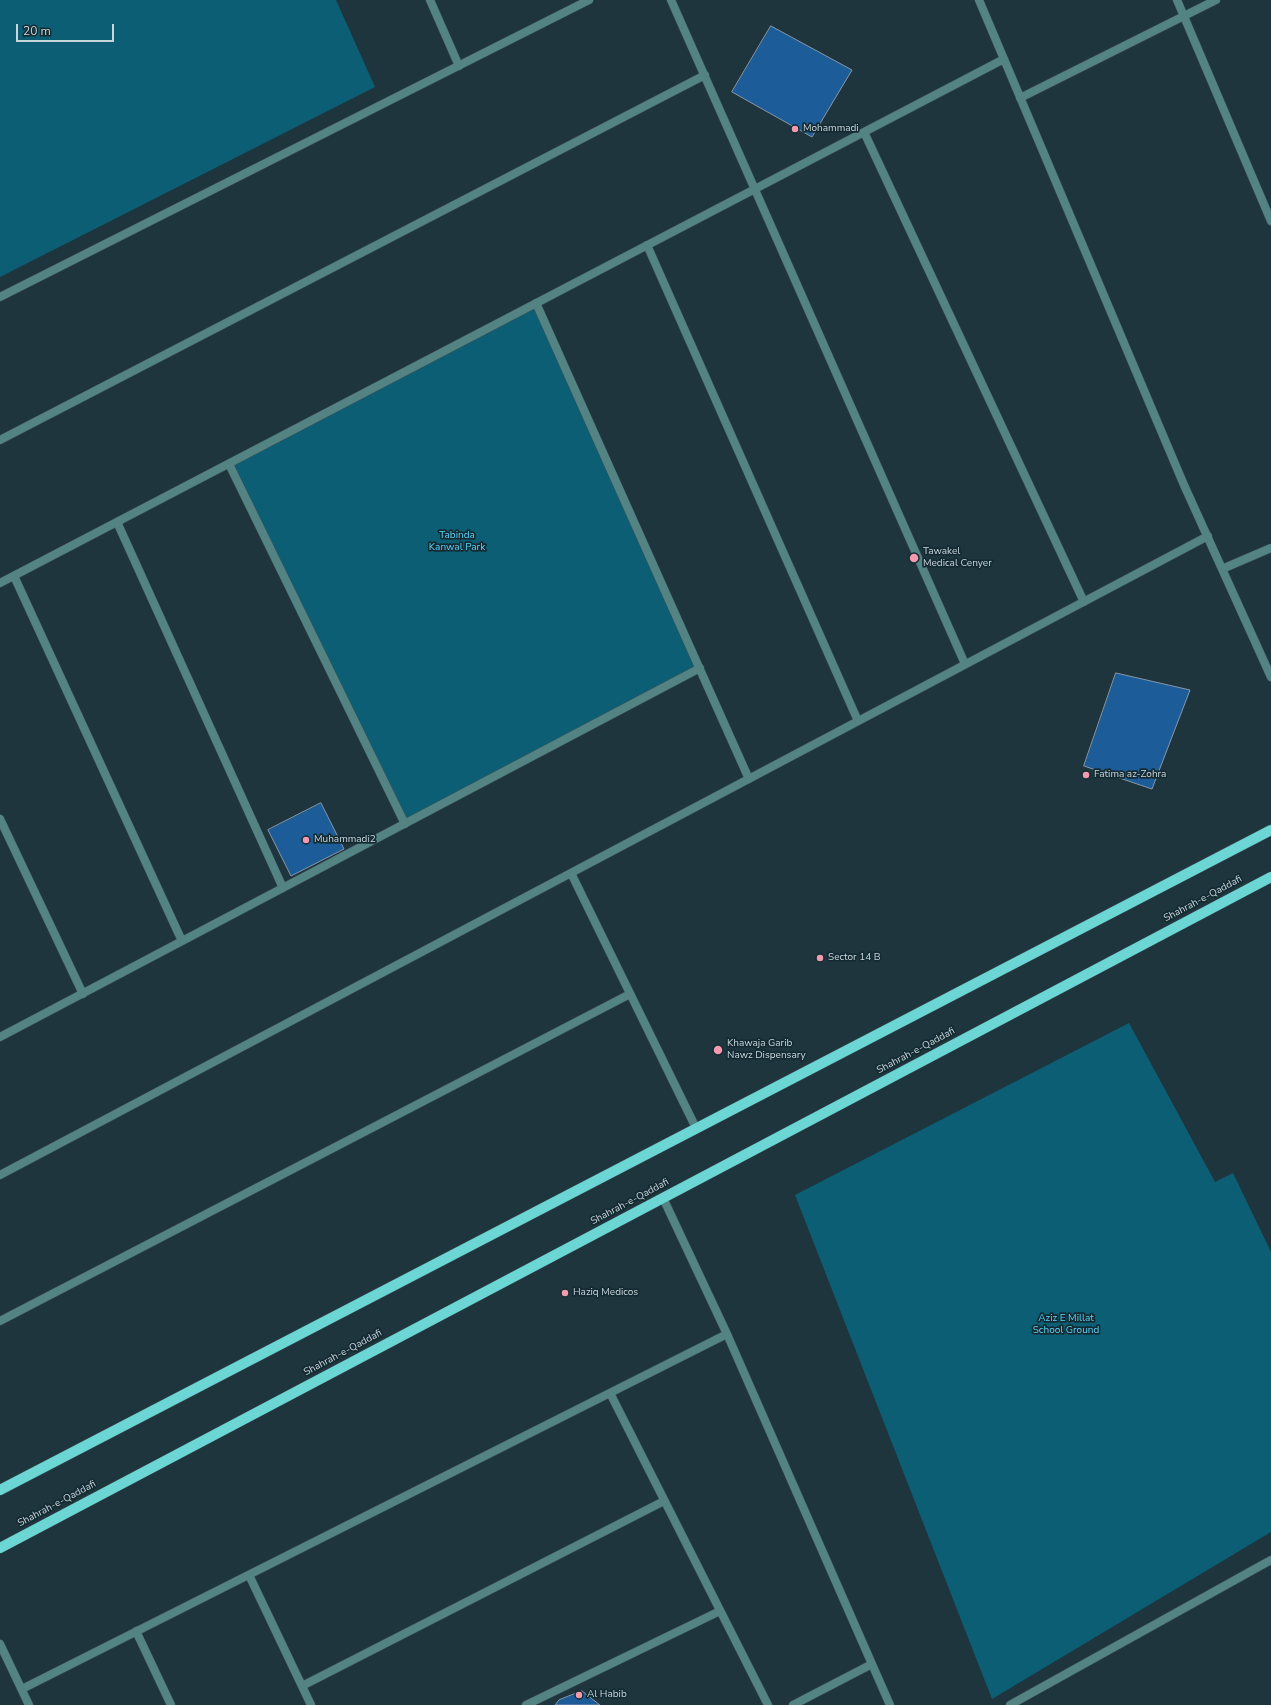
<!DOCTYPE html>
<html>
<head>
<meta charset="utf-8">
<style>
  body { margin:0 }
  #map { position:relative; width:1271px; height:1705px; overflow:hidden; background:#1e353d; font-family:"Nunito Sans",sans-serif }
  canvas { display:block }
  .scale { position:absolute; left:16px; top:24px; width:98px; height:18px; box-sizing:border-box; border:2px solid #c8d5da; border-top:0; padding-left:5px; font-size:12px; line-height:14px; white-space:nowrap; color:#c8d5da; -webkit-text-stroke:3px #142b33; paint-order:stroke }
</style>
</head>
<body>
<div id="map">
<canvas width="1271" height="1705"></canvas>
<div class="scale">20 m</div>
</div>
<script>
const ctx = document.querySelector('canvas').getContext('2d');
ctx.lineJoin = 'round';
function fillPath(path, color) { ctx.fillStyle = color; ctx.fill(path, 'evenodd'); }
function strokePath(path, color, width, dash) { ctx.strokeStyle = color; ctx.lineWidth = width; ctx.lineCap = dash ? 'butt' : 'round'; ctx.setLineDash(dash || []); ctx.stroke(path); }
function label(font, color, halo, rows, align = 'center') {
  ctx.font = font + ' "Nunito Sans",sans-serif'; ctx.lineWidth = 3.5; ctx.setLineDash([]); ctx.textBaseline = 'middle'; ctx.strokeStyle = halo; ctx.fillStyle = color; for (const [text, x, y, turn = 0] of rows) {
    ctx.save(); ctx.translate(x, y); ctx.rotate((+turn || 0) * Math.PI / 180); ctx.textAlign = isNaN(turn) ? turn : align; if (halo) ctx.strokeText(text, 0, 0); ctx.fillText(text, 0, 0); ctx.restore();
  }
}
const green = new Path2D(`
  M0 0H336L375 87 0 277Z
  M536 303 700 668 405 824 229 464Z
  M1129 1023 1215 1182 1233 1173 1271 1252V1532L992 1699 795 1195Z`);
const building = new Path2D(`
  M771 26 852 70 812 137 732 92Z
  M1116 673 1190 690 1152 789 1084 766Z
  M321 803 344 849 291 876 268 830Z
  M582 1691 600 1705H555L559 1700Z`);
const street = new Path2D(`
  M430 0 459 66
  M671 0 965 664
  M979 0 1184 485 1271 677
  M1177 0 1271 221
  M1020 98 1216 0
  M864 132 1084 602
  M647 245 858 721
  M0 297 589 0
  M536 303 749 779
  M0 440 705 75
  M229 464 405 824
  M117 522 283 888
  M1222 569 1271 548
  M14 576 182 941
  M0 583 1004 59
  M0 819 83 994
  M571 873 696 1128
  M0 1037 700 668
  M0 1175 1208 536
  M0 1321 630 994
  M727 1334 890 1705
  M610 1393 768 1705
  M249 1575 311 1705
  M136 1631 171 1705
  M0 1644 29 1705
  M302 1686 664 1501
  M22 1689 727 1334 663 1198
  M526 1705 720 1611
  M793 1705 872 1664
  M1010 1705 1271 1560`);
const primary = new Path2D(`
  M0 1490 1271 830
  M0 1548 1271 877`);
const markers = [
  [795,129,4,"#f29ab0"],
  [914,558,5,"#f29ab0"],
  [1086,775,4,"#f29ab0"],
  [306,840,4,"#f29ab0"],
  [820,958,4,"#f29ab0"],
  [718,1050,5,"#f29ab0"],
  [565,1293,4,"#f29ab0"],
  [579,1695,4,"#f29ab0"]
];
const poiNames = [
  ["Mohammadi",803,129],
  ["Tawakel",923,552],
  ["Medical Cenyer",923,564],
  ["Fatima az-Zohra",1094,775],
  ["Muhammadi2",314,840],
  ["Sector 14 B",828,958],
  ["Khawaja Garib",727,1044],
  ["Nawz Dispensary",727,1056],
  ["Haziq Medicos",573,1293],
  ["Al Habib",587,1695]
];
const parkNames = [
  ["Tabinda",457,536],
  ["Kanwal Park",457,548],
  ["Aziz E Millat",1066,1319],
  ["School Ground",1066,1331]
];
const streetNames = [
  ["Shahrah-e-Qaddafi",1203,899,-28],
  ["Shahrah-e-Qaddafi",916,1051,-28],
  ["Shahrah-e-Qaddafi",630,1202,-28],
  ["Shahrah-e-Qaddafi",343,1353,-28],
  ["Shahrah-e-Qaddafi",57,1504,-28]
];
fillPath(green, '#0c5e74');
fillPath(building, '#1c5d99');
strokePath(building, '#8797a9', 1);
strokePath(street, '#3d5259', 9);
strokePath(primary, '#3d5259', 11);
strokePath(street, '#538483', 8);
strokePath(primary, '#6bd6d4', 10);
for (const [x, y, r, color] of markers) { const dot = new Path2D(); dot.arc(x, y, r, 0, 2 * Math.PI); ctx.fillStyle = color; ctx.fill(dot); strokePath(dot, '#142b33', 1.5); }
label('10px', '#c8d5da', '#142b33', poiNames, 'left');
label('10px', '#5fd4f9', '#142b33', parkNames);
label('10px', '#c8d5da', '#142b33', streetNames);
</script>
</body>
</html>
